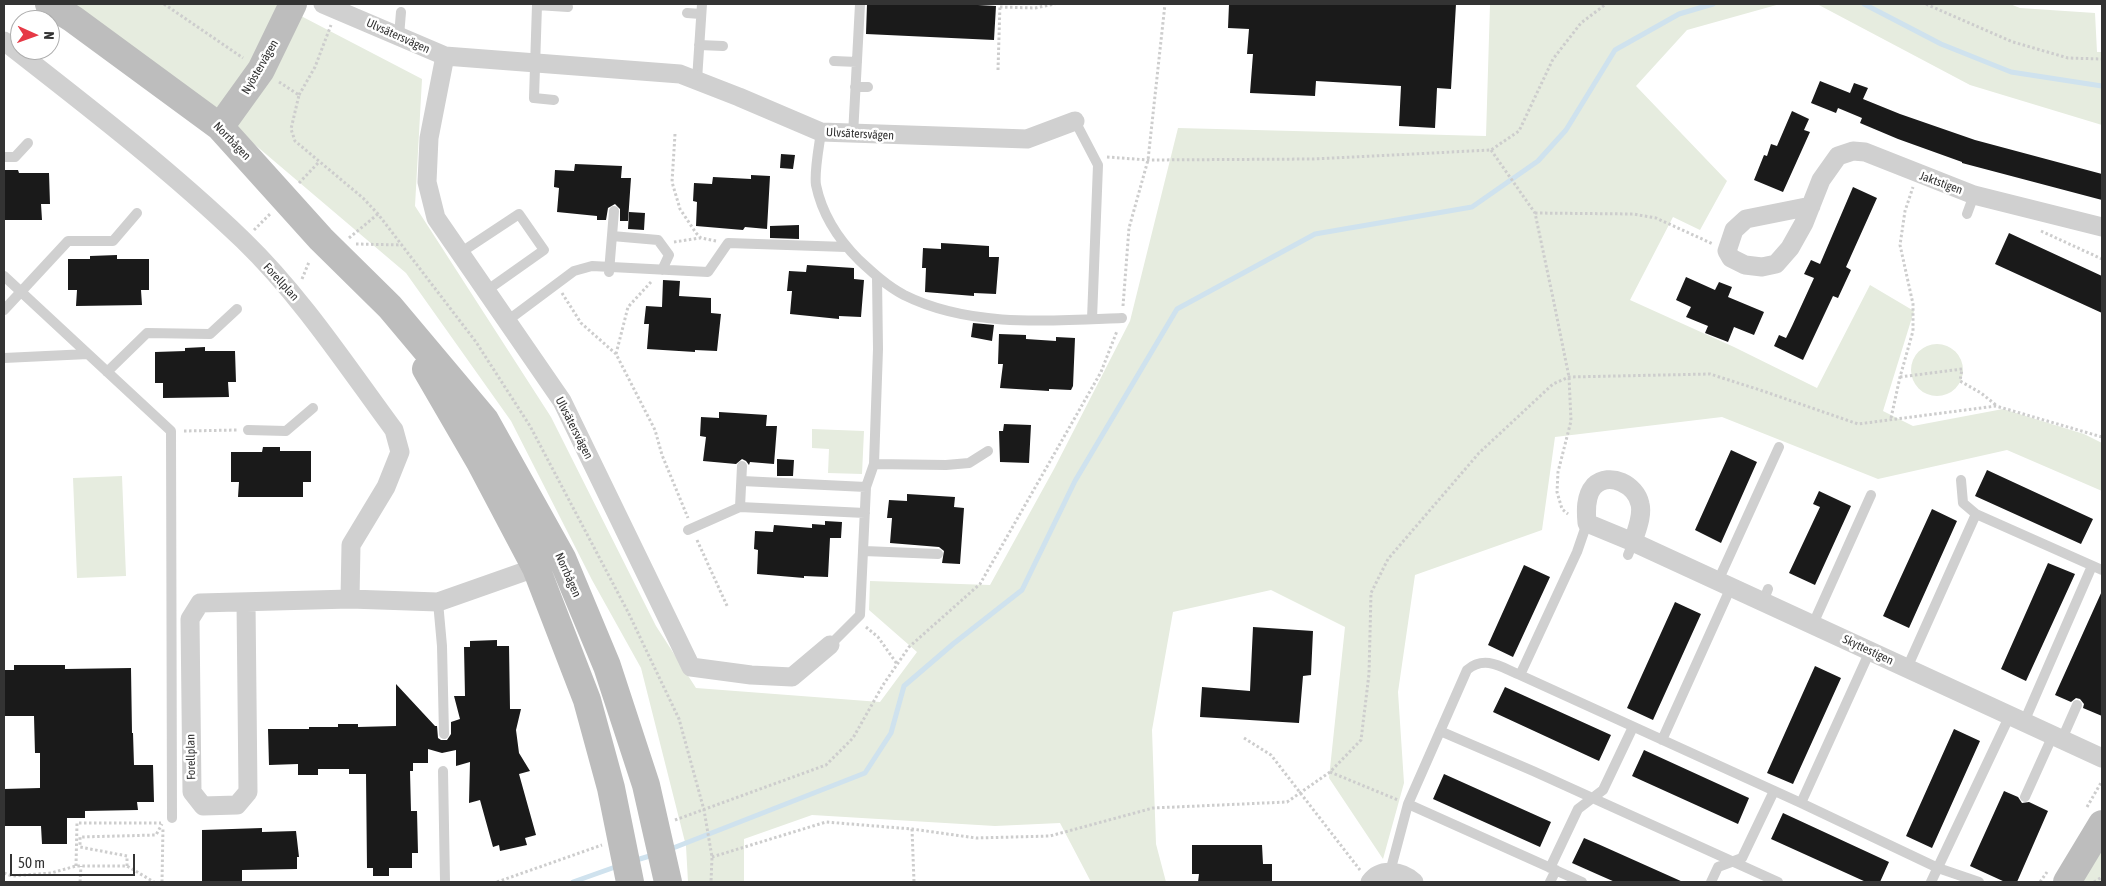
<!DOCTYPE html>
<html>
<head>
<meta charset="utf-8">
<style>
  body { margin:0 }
  #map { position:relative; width:2106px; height:886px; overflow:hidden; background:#fff; font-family:"Asap Condensed",sans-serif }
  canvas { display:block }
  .frame { position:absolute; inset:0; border:5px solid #333; pointer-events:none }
  .north { position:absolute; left:10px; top:10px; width:50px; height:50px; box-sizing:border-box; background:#fff; border:1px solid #adadad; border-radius:50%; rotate:92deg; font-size:14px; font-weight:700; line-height:20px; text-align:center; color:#333 }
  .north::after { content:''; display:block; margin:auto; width:18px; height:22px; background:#e63946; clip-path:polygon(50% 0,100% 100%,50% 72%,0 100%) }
  .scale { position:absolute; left:10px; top:854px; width:125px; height:22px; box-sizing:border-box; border:2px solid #333; border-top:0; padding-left:6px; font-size:15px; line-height:18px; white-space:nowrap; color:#333; -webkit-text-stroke:4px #fff; paint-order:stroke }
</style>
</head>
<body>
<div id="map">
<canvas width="2106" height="886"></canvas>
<div class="frame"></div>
<div class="north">N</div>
<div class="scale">50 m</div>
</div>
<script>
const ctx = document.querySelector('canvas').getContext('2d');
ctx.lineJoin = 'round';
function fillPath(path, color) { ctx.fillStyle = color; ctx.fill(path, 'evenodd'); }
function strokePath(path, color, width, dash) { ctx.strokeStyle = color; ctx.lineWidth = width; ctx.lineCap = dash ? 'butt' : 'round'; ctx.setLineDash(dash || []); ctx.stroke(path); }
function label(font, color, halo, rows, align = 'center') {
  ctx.font = font + ' "Asap Condensed",sans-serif'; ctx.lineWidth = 5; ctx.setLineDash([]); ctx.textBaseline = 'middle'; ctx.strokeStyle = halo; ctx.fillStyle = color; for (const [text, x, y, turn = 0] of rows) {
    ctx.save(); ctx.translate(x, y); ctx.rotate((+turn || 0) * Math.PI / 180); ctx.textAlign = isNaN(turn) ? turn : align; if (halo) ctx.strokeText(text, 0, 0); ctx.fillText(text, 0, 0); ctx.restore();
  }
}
const green = new Path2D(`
  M67 4H278L422 79 415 206 551 417 656 626 696 688 880 702 917 652 869 610 870 581 990 585 1054 469 1130 321 1178 128 1486 136 1490 4H1780L1687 30 1636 86 1727 181 1700 230 1673 217 1630 300 1734 347 1817 388 1870 285 1914 311 1883 411 1913 426 2003 409 2084 434 2102 443V491L2007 450 1878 479 1722 417 1555 437 1542 530 1415 575 1398 692 1404 783 1383 859 1329 778 1345 627 1271 590 1173 612 1152 730 1156 844 1166 882H1091L1060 823 995 826 812 815 744 839V882H688L686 846 641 668 592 580 511 421 406 273 214 110Z
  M1817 4H2010L2020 8 2095 13 2097 52H2102V125L1970 85Z
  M1911 370a26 26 0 1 1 52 0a26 26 0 1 1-52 0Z
  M812 429 864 431 862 474 828 473 829 449 812 448Z
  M122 476 126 576 77 578 73 478Z
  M2102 814V882H2058Z`);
const stream = new Path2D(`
  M1864 4 1941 44 2011 72 2102 86
  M668 850 865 773 891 733 904 686 953 644 1022 590 1075 481 1177 309 1315 234 1472 207 1538 161 1566 130 1615 50 1679 14 1713 4
  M633 861 653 855
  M573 882 618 866`);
const building = new Path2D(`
  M867 4H960L996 6 994 40 866 34Z
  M1229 4H1456L1451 89 1437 88 1435 128 1399 126 1401 86 1316 81 1315 96 1250 93 1253 54H1247L1249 29 1228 28Z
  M1820 81 1850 93 1854 83 1868 88 1863 99 1900 114 1975 140 2102 174V200L1962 163V162L1898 139 1860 123 1862 118 1838 108 1836 113 1811 103Z
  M1792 111 1809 119 1804 130 1810 132 1783 192 1754 180 1764 155 1767 156 1771 144 1777 146Z
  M781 154 795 155 793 169 780 168Z
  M575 164 622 166 621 178H631L628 221H620V209L615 204 608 208 606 220H597V216L557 212 559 188 554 187V186L555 170 574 171Z
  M4 170H18L19 173H49L50 204H41L42 220H4Z
  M751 175 770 176 767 229 745 227 743 230 696 226 697 202 693 201 694 183 712 184 713 177 751 179Z
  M1853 187 1877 198 1846 267 1851 270 1838 298 1833 296 1803 360 1774 346 1779 335 1786 338 1792 326 1814 278 1804 274 1811 260 1820 264Z
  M629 212 645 213 644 230 628 229Z
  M799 225V239L770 238V226Z
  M2009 233 2102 276V313L1995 264Z
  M941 243 989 246V257H999L996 294 974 293V296L925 292 926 268H922L923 248 941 249Z
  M117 255V259H149V290H141L142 305 76 306 77 290H68V259H90V256Z
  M807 265 854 268V279L864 280 861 317 839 316V319L790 314 792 291H787L789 271 806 272Z
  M1686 277 1715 290 1719 282 1732 287 1728 297 1764 312 1754 335 1734 327 1728 342 1705 333 1708 326 1686 317 1691 307 1676 300Z
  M663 280 680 281 679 296 711 298V313L721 314 717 351 695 350V352L647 349 649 324H644L646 306 662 307Z
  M973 323 994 325 992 341 971 337Z
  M999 334 1026 335V339L1056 341V337L1075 338 1073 386 1071 390 1049 389V391L1000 388 1003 364H998Z
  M205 347V351H235L236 382H228L229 397 163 398V383H155V352L185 351V348Z
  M719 412 767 415 766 426H777L774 464 750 462 749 465 746 461 742 459 736 464 703 461 706 437 700 436 701 417 719 418Z
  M1004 424 1031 425 1029 463 1000 462 999 431H1003Z
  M263 447H280V451H311V482H303V497H238L239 482H231V452H262Z
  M1731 450 1757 462 1721 543 1695 530Z
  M777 459 794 460 793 476H777Z
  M1987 470 2093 519 2081 544 1975 496Z
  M1819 491 1851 506 1815 585 1789 573 1820 507 1813 504Z
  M907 494 955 497 954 507 964 508 960 564 942 563 944 551 939 547 890 543 892 518H887L889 500 907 501Z
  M1932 509 1957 521 1909 628 1883 616Z
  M825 521 842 522 841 538H830L828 577 804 576V578L757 574 758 550 754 549 755 531 773 532 774 525 812 528V524L825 525Z
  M2048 563 2075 574 2026 681 2001 669Z
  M1524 565 1550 577 1513 657 1488 645Z
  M2102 591V716L2083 708 2084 704 2080 699 2076 698 2071 702 2055 695Z
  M1675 602 1701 614 1653 720 1627 708Z
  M1253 627 1313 631 1311 675 1303 676 1299 723 1200 717 1202 687 1250 691Z
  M497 640V646H509L510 709H521L516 730 519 753 530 771 519 774 536 835 525 838 527 845 500 851 499 845 493 847 480 800 469 803 470 762 456 766V750L442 753 428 749V763H413V771H410L411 811H417L418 853H412V868H389V876H373V868H367L366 774H349V769H318V775H298V764L269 765 268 729H309V727H338V724H358V727L396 726V684L435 726H437L438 738 441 740H447L451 734V722L460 719 454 696H465L464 647H470V641Z
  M14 665H65V669L131 668 132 733H133L134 765H153L154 802H137L138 810 85 811V818H67V844H42L41 826H4V789L40 788V753H35L34 716H4V670H14Z
  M1815 666 1841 678 1793 784 1767 773Z
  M1505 687 1611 735 1599 761 1493 712Z
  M1954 729 1980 741 1932 848 1906 836Z
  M1644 750 1749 798 1738 824 1632 776Z
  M1444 774 1551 822 1540 847 1433 799Z
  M2004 791 2018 797 2022 803 2029 802 2048 811 2017 882H2005L1970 866Z
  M1783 813 1889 862 1880 882H1866L1771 839Z
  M262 828V832L296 831 299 857H297V869L242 870V882H202V830Z
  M1584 838 1598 844 1683 882H1615L1599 875 1572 863Z
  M1192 845H1262L1263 864H1272V882H1198L1199 874H1192Z`);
const path = new Path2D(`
  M164 4 243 58
  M1926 4 2013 42 2068 58 2102 59
  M1000 7 1035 8 1055 4
  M998 70 1000 4
  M279 82 299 95 291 129 295 141 363 198 378 214 476 342 530 426 628 612 679 719 704 810 712 857 711 882
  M299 95 315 67 331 25
  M675 134 672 182 680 209 696 233 701 238 716 241
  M1491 150 1535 213 1553 298 1569 377 1571 421 1558 472 1557 492 1562 509 1568 514
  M1107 157 1148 160 1314 159 1491 150 1519 131 1553 59 1581 23 1606 4
  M299 183 319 162
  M1535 213 1633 214 1656 218 1713 244
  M254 230 271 213
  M2041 231 2102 259
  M349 238 378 214
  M674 242 700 238
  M356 244 402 245
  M302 279 309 262
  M562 293 581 323 616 354 655 430 662 455 688 518
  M1123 306 1129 228 1148 160 1165 4
  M616 354 628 307 651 282
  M1900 377 1962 369 1960 381 1981 393 1996 405
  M1891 418 1900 377 1913 331V304L1900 245 1905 211 1913 187
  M184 431 238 430
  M697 540 728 608
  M866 627 878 637 897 664
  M1244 738 1271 755 1360 870
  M1330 772 1398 800
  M2087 807 2102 781
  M675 820 826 765 853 738 883 685 909 647 980 584 1101 372 1117 331
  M912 829 914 882
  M712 857 826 822 912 829 976 838 1050 836 1153 808 1287 802 1330 772 1361 740 1369 674 1371 593 1388 559 1479 453 1553 384 1569 377 1710 374 1763 391 1858 424 1996 406 2102 437
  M76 866 77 823H161
  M127 866V856L80 847V837L156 835 162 824
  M4 873 12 876 51 873 76 866H127L154 882
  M80 882 81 866
  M162 882 163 827
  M497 882 602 845
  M2040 882 2047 872
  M2094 882 2102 877`);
const lane = new Path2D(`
  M687 13 701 14
  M399 36 401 12
  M699 45 723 46
  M834 61 857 62
  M697 80 702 4
  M855 87H868
  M554 100 534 98 537 5 568 7
  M1075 121 1098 165 1092 319
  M821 132C819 147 814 172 816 185 822 214 839 240 859 260 873 273 887 286 904 295 970 328 1051 321 1122 318
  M853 135 860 4
  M4 157H15L28 143
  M1967 214 1974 195
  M612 236 658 240 669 255 662 270
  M460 253 519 214 544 250 486 291
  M609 272 614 211
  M4 276 171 431 172 818
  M4 310 68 241H113L137 213
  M507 321 574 271 592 266 708 272 728 243 846 247
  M4 358 88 354
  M107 372 147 333 210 334 237 309
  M248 430 286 431 313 408
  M874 464 946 465 969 463 988 451
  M1961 480 1963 503 1976 514 2102 570
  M742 481 866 487
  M740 507 865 513
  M688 530 740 507 742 466
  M864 551 938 554
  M1628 555 1633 542
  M1718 581 1779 447
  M438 602 442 646 444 734
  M1763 602 1768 589
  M1813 624 1871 495
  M830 645 860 615 866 487 874 464 878 349 877 277
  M1907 668 1976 514
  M1520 675 1801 803 1938 868 1979 882
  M2024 722 2092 566
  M1440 731 1533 771 1778 882
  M2062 739 2077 705
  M1662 740 1731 587
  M443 771 445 882
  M2025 797 2053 735
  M1801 803 1870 651
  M1550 868 1578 809 1603 790 1633 727
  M1390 872 1408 804
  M1550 882 1556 870
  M1582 882 1408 804 1467 670C1485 655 1501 667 1520 675L1577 552 1587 523
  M1711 882 1718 867 1742 858 1774 791
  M1931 882 2010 715`);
const street = new Path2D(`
  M323 4 445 56 680 74 739 97 821 132 1027 139 1075 121
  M4 41C86 105 168 168 243 240 301 296 346 365 394 430L400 452 386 487 351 545 350 599
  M445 56 429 138 427 182 436 218 562 401 691 667 751 675 792 677 830 645
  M1811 206 1746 219 1734 230 1727 251 1731 258 1745 265 1762 267 1776 264 1790 248 1804 223 1821 180 1838 156 1853 151 1865 152 1974 195 2102 227
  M1633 542C1636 531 1643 516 1640 504 1636 485 1610 471 1594 486 1585 496 1586 512 1587 523L1633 542 2102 758
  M246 602 248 792 237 805 203 806 192 792 190 619 200 603 350 599 438 602 546 564
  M1370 882C1381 867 1402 871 1414 882`);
const secondary = new Path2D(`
  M49 4 73 19 220 127 321 239 390 307 485 420 562 558 607 666 646 785 668 882
  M220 127 261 70 293 4
  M426 369 480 462 536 568 587 700 611 788 630 882
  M2067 882 2102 824`);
const streetNames = [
  ["Ulvsätersvägen",398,36,24],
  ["Nyöstervägen",260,67,-60],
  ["Ulvsätersvägen",860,134,3],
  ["Norrbågen",232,141,46],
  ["Jaktstigen",1941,183,20],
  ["Forellplan",281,282,48],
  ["Ulvsätersvägen",574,428,63],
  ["Norrbågen",568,575,66],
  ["Skyttestigen",1868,650,25],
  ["Forellplan",191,757,-91]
];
fillPath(green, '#e6ecdf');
strokePath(stream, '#cfe2ee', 5);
fillPath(building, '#1a1a1a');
strokePath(path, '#cdcdcd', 3, [2.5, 2.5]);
strokePath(lane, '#d0d0d0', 10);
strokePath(street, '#d0d0d0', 19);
strokePath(secondary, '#bdbdbd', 28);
label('12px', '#333', '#fff', streetNames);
</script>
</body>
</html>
